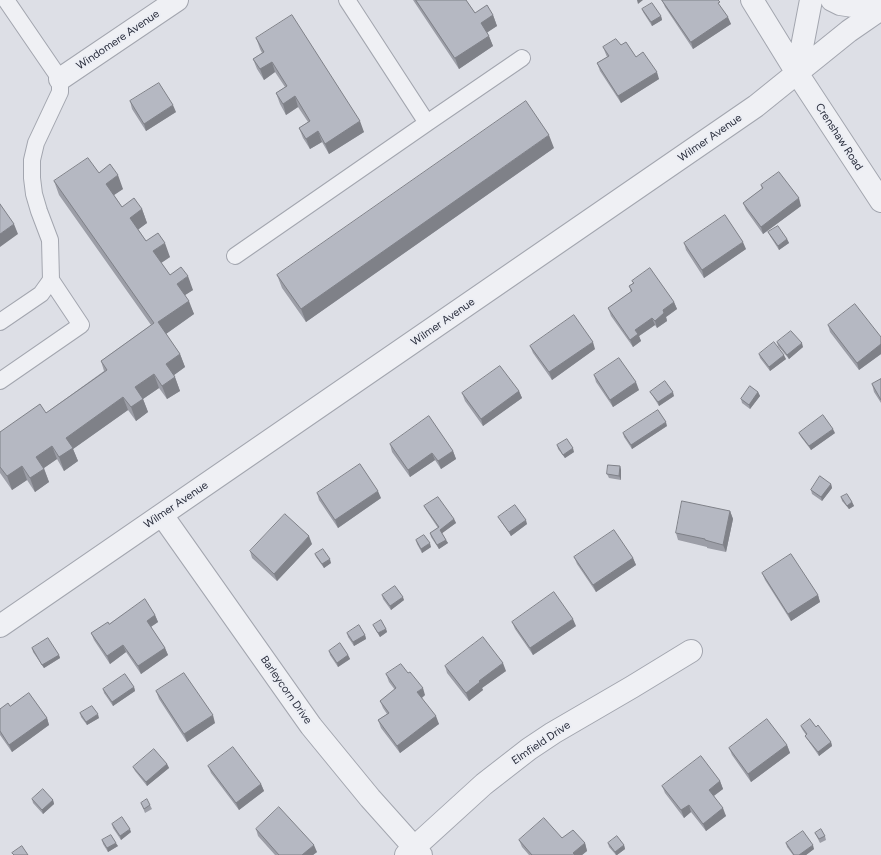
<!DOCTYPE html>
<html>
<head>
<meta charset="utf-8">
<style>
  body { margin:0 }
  canvas { display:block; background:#dddfe6 }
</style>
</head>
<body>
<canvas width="881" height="855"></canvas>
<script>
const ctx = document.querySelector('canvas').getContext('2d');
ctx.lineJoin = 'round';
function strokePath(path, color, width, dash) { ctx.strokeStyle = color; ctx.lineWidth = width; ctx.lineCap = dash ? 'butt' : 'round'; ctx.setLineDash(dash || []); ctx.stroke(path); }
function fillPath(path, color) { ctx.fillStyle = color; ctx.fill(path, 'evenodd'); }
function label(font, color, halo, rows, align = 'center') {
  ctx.font = font + ' Figtree,sans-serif'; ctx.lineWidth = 4; ctx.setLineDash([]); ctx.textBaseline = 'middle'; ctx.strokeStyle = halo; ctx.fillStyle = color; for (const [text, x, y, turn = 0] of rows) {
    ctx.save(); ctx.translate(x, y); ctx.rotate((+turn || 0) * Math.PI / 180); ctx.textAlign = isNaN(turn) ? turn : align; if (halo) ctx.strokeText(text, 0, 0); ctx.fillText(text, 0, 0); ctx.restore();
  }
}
const lane = new Path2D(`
  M427 123 522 58
  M235 256 427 123 347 0
  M0 322 41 294 51 280
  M0 381 81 325 51 280 50 240 39 211 34 194 32 178V160L36 143 60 92V79L6 0`);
const street = new Path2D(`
  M752 0 797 73 881 201
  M832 0 840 4 880 10
  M797 73 811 0
  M60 79 177 0
  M162 515 311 726 370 798 421 855
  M0 626 756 106 849 31 881 9
  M406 855 484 784 529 749 553 733 632 687 691 651`);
const wall = new Path2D(`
  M413 0H466L475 13 493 15 497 26 487 32 493 46 459 69Z
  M662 0 722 9 731 24 693 49 665 7Z
  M642 9 661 16 662 20 652 26 643 12Z
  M256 38 364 132 329 154 322 142 310 149 303 138 299 128 308 122 298 107 286 115 280 104 276 93 285 87 275 72 264 80 257 69 253 59 262 53 260 49Z
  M621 45 636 57 659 79 621 103 600 71 597 63 607 57 603 47Z
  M130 101 176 112 146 131 132 109Z
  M554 148 306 322 282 288 277 275Z
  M99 173 123 189 114 195 122 207 142 209 147 223 138 229 146 241 170 257 161 263 170 275 193 290 185 295 194 314 166 334 180 354 185 367 174 375 180 391 167 399 159 388 143 399 148 412 136 421 128 410 73 449 78 461 64 471 57 459 44 468 49 482 35 492 27 480 12 490 0 473V432L46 413 104 371 101 361 151 325 59 195 54 181Z
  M761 185 801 206 763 234 746 210 743 203 762 189Z
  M768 232 787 239 789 243 779 250 770 236Z
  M684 243 746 249 704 278 686 250Z
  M632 281 674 302 677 309 666 317 667 321 657 328 655 325 639 336 641 341 633 347 611 316 608 308 631 292 629 286 633 283Z
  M828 325 881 337V354L859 370 830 332Z
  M777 342 803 347 789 359 778 346Z
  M530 346 595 349 552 380 533 353Z
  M759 354 786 359 770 371 760 358Z
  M594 375 639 390 613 407 596 382Z
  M881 379V403L874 392 872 384Z
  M519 391 522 398 483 426 465 401 462 393Z
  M650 392 674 396 659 406 652 395Z
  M758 392 760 396 750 409 742 403 741 399Z
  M667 426 632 449 624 437 623 433Z
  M799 433H835L811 450 801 437Z
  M390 444 453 451 456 459 441 469 435 460 410 477 392 452Z
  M557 445 574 452 565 458 558 449Z
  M620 466 621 470V480L609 478 607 474Z
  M831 484 832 488 822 501 812 494 811 490Z
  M317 493 381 498 338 528 319 500Z
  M841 497 852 502 854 506 849 509 842 501Z
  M424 506 454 519 456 523 442 533 446 540 448 543 439 549 431 537 430 533 438 528 426 510Z
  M730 511 733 519 726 552 707 548V547L678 540 676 533Z
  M498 517 527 524 511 536 500 520Z
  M416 540 431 547 422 553 417 544Z
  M312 544 277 581 252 558 250 551Z
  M315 554 331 563 324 568 316 557Z
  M574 557 633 558 636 565 596 592 577 564Z
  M762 573 818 595 820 602 791 621 765 580Z
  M382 595 404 600 391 610 383 599Z
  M155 615 158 622 151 627 165 648 168 655 141 674 126 652 110 664 94 640 91 633Z
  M512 622 576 626 533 655 515 629Z
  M373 625 386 629 387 632 380 637 375 629Z
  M347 633 365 635 366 639 354 646 348 637Z
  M32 648 59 655 60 658 44 668 33 652Z
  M329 651 348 655 350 659 338 667 330 655Z
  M445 666 506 671 482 688 483 690 469 701 447 673Z
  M386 674 425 695 422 698 439 724 400 753 381 728 378 720 387 714 383 708 380 701 395 690 389 682Z
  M134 687 135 691 113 706 104 693 103 689Z
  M156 691 215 723 187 742 159 699Z
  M10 706 47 718 49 725 12 752 0 735V709Z
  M80 713 99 718 87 725 81 717Z
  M801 726 816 727 831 742 832 746 819 756 807 739 805 736 806 735 802 729Z
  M787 745 790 753 751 782 732 755 729 748Z
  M167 764 169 768 147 786 135 771 133 767Z
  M208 766 261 784 264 791 239 810 211 773Z
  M720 781 723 789 714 796 726 816 706 831 691 812 684 818 665 793 662 786Z
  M32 799 53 800 54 804 43 814 33 803Z
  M141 803 150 805 152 809 145 813Z
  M112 824 131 832 121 840 113 828Z
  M256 829 317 852 313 855H275L258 836Z
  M815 833 825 836 826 840 820 843Z
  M562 838 585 843 587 851 582 855H529L522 847 519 840Z
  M102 840 118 846 108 852 103 844Z
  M608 843 624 845 625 849 617 855H616L609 847Z
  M786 843 814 849 806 855H793L787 847Z`);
const shadedWall = new Path2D(`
  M637 0H643L638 4Z
  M493 15 497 26 485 34 481 23Z
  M661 16 662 20 652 26 651 22Z
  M728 17 731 24 693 49 691 42Z
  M489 36 493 46 459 69 455 58Z
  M272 62 275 72 264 80 260 69Z
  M657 72 659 79 621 103 618 96Z
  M295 96 298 107 286 115 283 104Z
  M173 105 176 112 146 131 144 124Z
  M360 121 364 132 329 154 325 144Z
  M318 131 322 142 310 149 306 139Z
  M549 135 554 148 306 322 301 309Z
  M118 175 123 189 111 197 106 184Z
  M799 198 801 206 763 234 761 227Z
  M142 209 147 223 135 232 130 218Z
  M14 224 18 234 0 247V234Z
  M787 239 789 243 779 250 778 246Z
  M743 242 746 249 704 278 702 270Z
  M165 243 170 257 158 265 153 251Z
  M188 276 193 290 182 297 177 284Z
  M189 301 194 314 163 336 158 322Z
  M674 302 677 309 666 317 667 321 657 328 655 321 663 310Z
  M652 318 655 325 639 336 641 341 633 347 630 340 635 330Z
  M593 342 595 349 552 380 549 372Z
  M802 343 803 347 789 359 787 355Z
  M881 344V354L859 370 857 363Z
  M180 354 185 367 170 378 166 364Z
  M784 355 786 359 770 371 769 367Z
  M154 374 159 388 140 401 135 387Z
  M175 377 180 391 167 399 162 386Z
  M636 382 639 390 613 407 610 400Z
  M519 391 522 398 483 426 481 419Z
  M673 392 674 396 659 406 658 402Z
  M758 392 760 396 750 409 749 405Z
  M123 397 128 410 73 449 78 461 64 471 59 457 66 438Z
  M143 399 148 412 136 421 131 407Z
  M666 422 667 426 632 449 631 445Z
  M833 429 835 433 811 450 809 446Z
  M52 446 57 459 41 470 36 457Z
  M573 448 574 452 565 458 563 455Z
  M453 451 456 459 441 469 438 461Z
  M432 453 435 460 410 477 408 470Z
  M22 466 27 480 12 490 7 476Z
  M620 466 621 470V480L619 476Z
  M44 469 49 482 35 492 30 478Z
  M831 484 832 488 822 501 821 497Z
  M378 491 381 498 338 528 335 520Z
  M852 502 854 506 849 509 847 506Z
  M730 511 733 519 726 552 723 545Z
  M454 519 456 523 441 534 440 530Z
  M526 520 527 524 511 536 509 532Z
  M309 536 312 544 277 581 274 574Z
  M446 540 448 543 439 549 437 545Z
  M430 543 431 547 422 553 421 549Z
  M633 558 636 565 596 592 593 585Z
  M330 559 331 563 324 568 322 564Z
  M818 595 820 602 791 621 788 614Z
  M403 597 404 600 391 610 390 606Z
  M155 615 158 622 149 628 147 621Z
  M573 619 576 626 533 655 530 648Z
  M386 629 387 632 380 637 378 633Z
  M365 635 366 639 354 646 353 642Z
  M123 645 126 652 110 664 107 656Z
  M165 648 168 655 141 674 138 666Z
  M59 655 60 658 44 668 42 665Z
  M348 655 350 659 338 667 337 663Z
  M503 663 506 671 482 688 483 690 469 701 466 693 479 681Z
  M134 687 135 691 113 706 112 702Z
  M423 688 425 695 420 699 417 692Z
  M98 714 99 718 87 725 86 722Z
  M213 715 215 723 187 742 184 734Z
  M436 716 439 724 400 753 397 746Z
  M47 718 49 725 12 752 9 745Z
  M831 742 832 746 819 756 818 752Z
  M787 745 790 753 751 782 748 774Z
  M167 764 169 768 147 786 146 782Z
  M720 781 723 789 712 797 709 790Z
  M261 784 264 791 239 810 236 803Z
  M53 800 54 804 43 814 42 810Z
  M689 805 691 812 684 818 681 810Z
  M723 808 726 816 706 831 703 824Z
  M130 829 131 832 121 840 120 836Z
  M116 843 118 846 108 852 107 848Z
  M585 843 587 851 582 855H574L573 853Z
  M314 845 317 852 313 855H302Z
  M624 845 625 849 617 855H616L615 852Z
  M813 845 814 849 806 855H799Z`);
const building = new Path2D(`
  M416 0H466L475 13 487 5 493 15 481 23 489 36 455 58Z
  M662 0H718L720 2 718 3 728 17 691 42Z
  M652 3 661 16 651 22 642 9Z
  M292 15 360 121 325 144 318 131 306 139 299 128 310 121 295 96 283 104 276 93 287 86 272 62 260 69 253 59 264 52 256 38Z
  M616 39 621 45 626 42 636 57 643 52 657 72 618 96 597 63 609 56 603 47Z
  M159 83 173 105 144 124 130 101Z
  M526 101 549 135 301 309 277 275Z
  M88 158 99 173 110 164 118 175 106 184 122 207 134 198 142 209 130 218 146 241 158 233 165 243 153 251 170 275 181 267 188 276 177 284 189 301 158 322 180 354 166 364 175 377 162 386 154 374 135 387 143 399 131 407 123 397 66 438 73 448 59 457 52 446 36 457 44 469 30 478 22 466 7 476 0 467V432L40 404 46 413 107 370 101 361 154 323 54 181Z
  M779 172 799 198 761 227 743 203 763 188 761 185Z
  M0 204 14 224 0 234Z
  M725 215 743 242 702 270 684 243Z
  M778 226 787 239 778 246 768 232Z
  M650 268 674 302 663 310 664 313 655 321 652 318 635 330 638 334 630 340 608 308 632 291 629 286 634 283 632 281Z
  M855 304 881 337V344L857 363 828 325Z
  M574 315 593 342 549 372 530 346Z
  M791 331 802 343 787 355 777 342Z
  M774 342 784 355 769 367 759 354Z
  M619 358 636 382 610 400 594 375Z
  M500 366 519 391 481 419 462 393Z
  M881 379V400L872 384Z
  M665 381 673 392 658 402 650 392Z
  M750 386 758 392 749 405 741 399Z
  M658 410 666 422 631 445 623 433Z
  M823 415 833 429 809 446 799 433Z
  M429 416 453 451 438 461 432 453 408 470 390 444Z
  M567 439 573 448 563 455 557 445Z
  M360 464 378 491 335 520 317 493Z
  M608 465 620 466 619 476 607 474Z
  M820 476 831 484 821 497 811 490Z
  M847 494 852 502 847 506 841 497Z
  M438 497 454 519 440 530 446 540 437 545 430 533 439 527 424 506Z
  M682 501 730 511 723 545 705 540V539L676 533Z
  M515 505 526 520 509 532 498 517Z
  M285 514 309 536 274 574 250 551Z
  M614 530 633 558 593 585 574 557Z
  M424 535 430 543 421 549 416 540Z
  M323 549 330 559 322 564 315 554Z
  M791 554 818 595 788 614 762 573Z
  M395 586 403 597 390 606 382 595Z
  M554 592 573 619 530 648 512 622Z
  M145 599 155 615 147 621 165 648 138 666 123 645 107 656 91 633 108 622 109 624Z
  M381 620 386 629 378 633 373 625Z
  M359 625 365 635 353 642 347 633Z
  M483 637 503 663 479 681 480 682 466 693 445 666Z
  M48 638 59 655 42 665 32 648Z
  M340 643 348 655 337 663 329 651Z
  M401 664 408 673 410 672 423 688 417 692 436 716 397 746 378 720 389 713 380 701 396 688 386 674Z
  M184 673 213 715 184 734 156 691Z
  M125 674 134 687 112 702 103 689Z
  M29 693 47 718 9 745 0 731V709L8 703 10 706Z
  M92 706 98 714 86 722 80 713Z
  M767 719 787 745 748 774 729 748Z
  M810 719 816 727 818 725 831 742 818 752 805 736 807 734 801 726Z
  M233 747 261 784 236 803 208 766Z
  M154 749 167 764 146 782 133 767Z
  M701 756 720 781 709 790 723 808 703 824 689 805 681 810 662 786Z
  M43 789 53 800 42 810 32 799Z
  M147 799 150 805 144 809 141 803Z
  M279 807 314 845 302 855H279L256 829Z
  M122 817 130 829 120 836 112 824Z
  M544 818 562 838 573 830 585 843 573 853 575 855H532L519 840Z
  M821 829 825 836 819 839 815 833Z
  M803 831 813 845 799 855H794L786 843Z
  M111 835 116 843 107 848 102 840Z
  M617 836 624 845 615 852 608 843Z
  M22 846 28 855H14L12 853Z`);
const streetNames = [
  ["Windomere Avenue",118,40,-34],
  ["Crenshaw Road",839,137,57],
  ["Wilmer Avenue",710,138,-35],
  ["Wilmer Avenue",443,322,-35],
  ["Wilmer Avenue",176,505,-34],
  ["Barleycorn Drive",286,690,55],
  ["Elmfield Drive",541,743,-34]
];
strokePath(lane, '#a3a6af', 18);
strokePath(street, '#a3a6af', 24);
strokePath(lane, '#eff0f4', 16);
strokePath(street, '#eff0f4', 22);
fillPath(wall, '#9c9ea7');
fillPath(shadedWall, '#7f8188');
fillPath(building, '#b5b8c2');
strokePath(building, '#7f8188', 1);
label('11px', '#282c3b', '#eceef4', streetNames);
</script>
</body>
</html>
